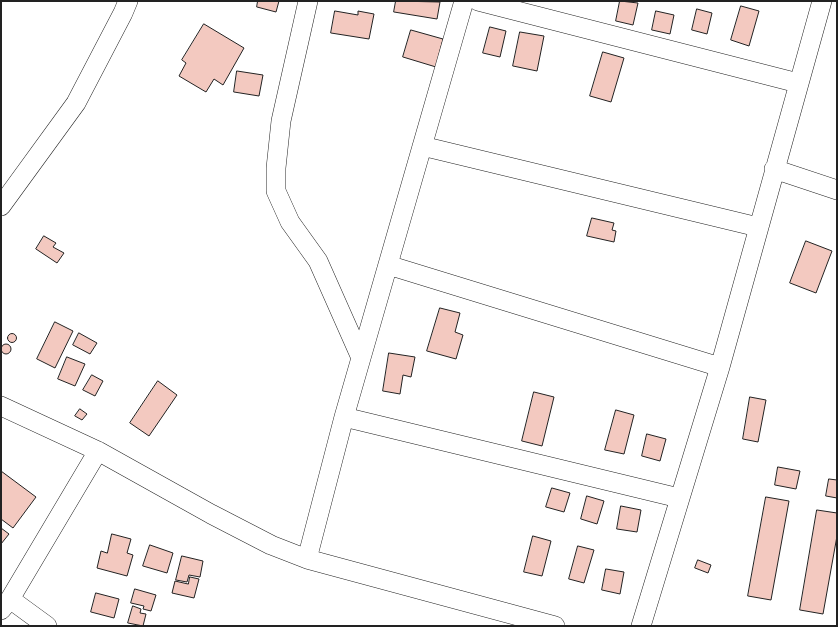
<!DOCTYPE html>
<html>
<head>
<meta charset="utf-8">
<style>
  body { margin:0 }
  #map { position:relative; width:838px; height:627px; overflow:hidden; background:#fff; font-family:"Golos Text",sans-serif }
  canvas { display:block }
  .frame { position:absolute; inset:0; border:2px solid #222; pointer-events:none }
</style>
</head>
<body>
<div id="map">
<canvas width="838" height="627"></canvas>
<div class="frame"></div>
</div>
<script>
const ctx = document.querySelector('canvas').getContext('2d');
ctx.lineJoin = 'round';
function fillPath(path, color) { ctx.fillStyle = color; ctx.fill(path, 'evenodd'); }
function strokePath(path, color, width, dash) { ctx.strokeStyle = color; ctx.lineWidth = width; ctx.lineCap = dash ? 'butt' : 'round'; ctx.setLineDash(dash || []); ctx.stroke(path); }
const building = new Path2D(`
  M258 1H279L276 12 257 7Z
  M396 1 440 2 437 19 394 12Z
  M620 1 638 3 633 25 616 21Z
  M741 6 759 11 749 46 731 40Z
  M697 9 712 13 707 34 692 30Z
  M335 11 358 15V11L374 14 369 39 331 33Z
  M656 11 674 15 670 34 652 30Z
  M204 24 244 48 223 85 214 79 206 92 179 76 186 63 182 60Z
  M490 27 506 31 500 57 483 53Z
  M411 30 443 39 436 67 403 57Z
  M520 32 544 36 537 71 513 66Z
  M603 52 624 58 611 102 590 96Z
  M237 71 263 75 259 96 234 92Z
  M592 218 614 223 612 230 616 231 614 242 587 236Z
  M44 236 56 243 53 247 64 253 57 263 36 249Z
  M806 241 832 251 816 293 790 283Z
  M440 308 460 313 455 332 463 335 456 359 427 351Z
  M55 322 73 331 55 368 37 359Z
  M79 333 97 343 90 354 73 345Z
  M7.5 338a4.5 4.5 0 1 1 9 0a4.5 4.5 0 1 1-9 0Z
  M1 349a5 5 0 1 1 10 0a5 5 0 1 1-10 0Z
  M389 353 415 357 411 377 403 375 400 394 383 391Z
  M67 357 85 364 75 386 58 379Z
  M92 375 103 381 95 396 83 390Z
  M158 381 177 395 149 436 130 423Z
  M534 392 554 397 542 446 522 441Z
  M750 397 766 400 758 442 743 439Z
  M80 409 87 414 82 420 75 416Z
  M616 410 634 415 624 454 605 450Z
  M647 434 666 439 660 461 642 456Z
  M778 467 800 471 796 489 775 485Z
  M1 471 36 497 13 528 1 519Z
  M829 479 837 480V498L826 496Z
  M552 488 570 493 564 512 546 507Z
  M587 496 604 501 597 524 581 519Z
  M766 497 789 501 771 600 748 596Z
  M621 506 641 510 637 532 617 529Z
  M817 510 837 513V536L823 614 800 610Z
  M1 528 9 534 1 544Z
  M112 534 131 539 127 553 133 555 127 576 97 568 101 551 107 553Z
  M533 536 551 541 542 576 524 572Z
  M150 545 173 553 167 573 143 566Z
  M578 546 594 550 584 583 569 579Z
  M182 556 203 561 200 577 189 575 187 582 176 580Z
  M698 560 711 565 708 573 695 568Z
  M606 569 624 572 620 594 602 590Z
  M190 577 199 579 194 598 172 593 175 581 188 584Z
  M135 589 156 595 151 611 143 609 144 606 131 603Z
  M96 593 119 599 114 618 91 612Z
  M133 606 141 609 140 613 146 614 143 626 128 623Z`);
const minor = new Path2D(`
  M308 1 281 121 276 168V191L290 222 318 261 361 358
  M478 1 798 83
  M422 146 758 227
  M774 169 837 190
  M1 206 76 103 123 13 128 1
  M388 265 720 367
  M1 406 98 451 211 514 271 545 307 559 555 626
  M344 417 679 498
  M307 559 344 417 464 1
  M10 599 47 626
  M1 610 10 599 98 451
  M641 626 720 367 822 1`);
fillPath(building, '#f3c9c0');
strokePath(building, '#222', 1);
strokePath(minor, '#222', 20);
strokePath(minor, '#fff', 19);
</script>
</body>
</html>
